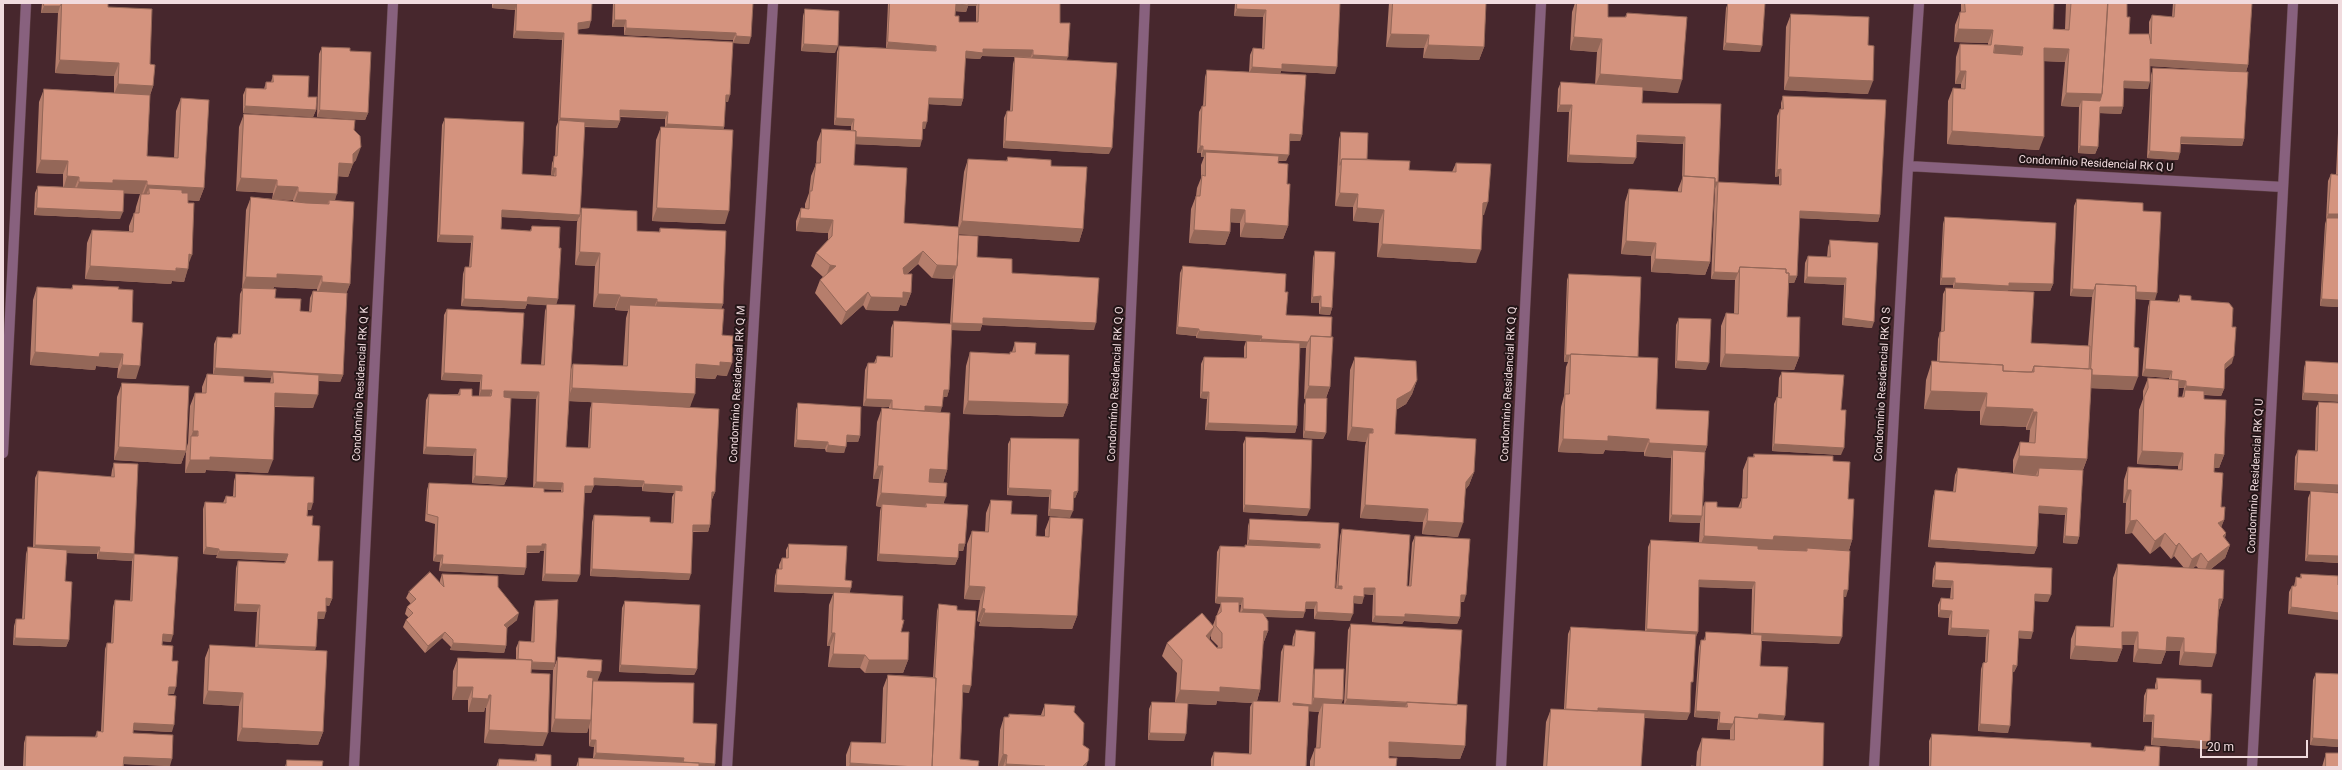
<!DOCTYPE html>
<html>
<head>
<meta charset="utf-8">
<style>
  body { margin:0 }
  #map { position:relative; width:2342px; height:770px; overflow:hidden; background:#47272d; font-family:Roboto,sans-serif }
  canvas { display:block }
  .frame { position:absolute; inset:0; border:4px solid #f1dbde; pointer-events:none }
  .scale { position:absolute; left:2200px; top:740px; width:108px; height:18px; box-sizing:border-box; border:2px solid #f1dbde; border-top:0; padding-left:5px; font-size:12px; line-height:14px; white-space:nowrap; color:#f1dbde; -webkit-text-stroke:3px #231517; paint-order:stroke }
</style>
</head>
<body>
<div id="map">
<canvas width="2342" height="770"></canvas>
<div class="frame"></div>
<div class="scale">20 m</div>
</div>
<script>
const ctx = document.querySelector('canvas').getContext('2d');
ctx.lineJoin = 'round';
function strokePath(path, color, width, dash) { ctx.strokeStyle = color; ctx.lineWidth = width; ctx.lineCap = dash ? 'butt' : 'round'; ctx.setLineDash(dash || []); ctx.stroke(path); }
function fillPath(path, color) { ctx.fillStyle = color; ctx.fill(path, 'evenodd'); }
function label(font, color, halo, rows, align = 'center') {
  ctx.font = font + ' Roboto,sans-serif'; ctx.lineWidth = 4; ctx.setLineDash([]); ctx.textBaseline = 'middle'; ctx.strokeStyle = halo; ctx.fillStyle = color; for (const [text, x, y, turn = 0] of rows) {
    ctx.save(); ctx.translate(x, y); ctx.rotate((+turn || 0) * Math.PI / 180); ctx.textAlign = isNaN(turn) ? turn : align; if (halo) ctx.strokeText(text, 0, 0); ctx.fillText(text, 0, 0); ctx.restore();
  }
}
const minor = new Path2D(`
  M1908 166 2283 187
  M3 453 26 3
  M354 767 393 3
  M727 767 773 3
  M1110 767 1145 3
  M1501 767 1541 3
  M1874 767 1908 166 1919 3
  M2252 767 2293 3`);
const wall = new Path2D(`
  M42 3H108V7L150 64 153 86 150 95 147 156 174 158 176 111 181 98 204 188 199 201 188 200 189 263 184 282 172 281 171 284 85 279 87 243 92 230 129 231V226L134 213H135L136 207 140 194 124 193 120 219 34 215 35 193 38 186 63 187V174L36 173 39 102 44 89 114 93V76L55 73 58 13H41Z
  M492 3H592L589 28 578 29V34L733 42V40L624 35V27H612L613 3H753L749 44 733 43 728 102H725L724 127 723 130 725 224 652 221 656 140 661 127H665V119L620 117V121L617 128 584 127 580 215 577 221 502 217 501 229 530 231 532 226 556 304 571 369 573 364 623 366 626 318 628 311 615 310V308L593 307 595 266 575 265 577 222 582 208 637 231 659 232 660 228 723 304 721 309 722 335 727 376 717 375 715 379 696 378 690 407 569 401 566 447 588 448 590 409 592 402 715 492 712 499H711L710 525 708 532H693L689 580 590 576 592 522 594 515 650 522 671 523 672 497 674 493 642 491V487L594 485 591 493H584L577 582 542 581 544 551H540L539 553H527L524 575 439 571 440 562 433 561 435 524 425 521 427 490 429 483 533 488 536 399 509 398 507 478 504 485 472 483 473 456 423 454 426 400 429 394H458L460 389 472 396H479L480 382 441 380 444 315 447 309 521 364 541 365 545 311 547 305 527 304 525 309 461 306 463 274 465 267H469L471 243 437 242 442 125 445 118 522 174 554 176V175H551L552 163 555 156 556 127 558 122 562 40 513 38 515 10 492 8ZM544 489 561 490V492H544Z
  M888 3H1060V23L1067 60 1109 154 1003 148 1004 118 1007 111H1010L1013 64 1015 57 982 56 980 59 965 58 963 99 961 106 928 104 925 129H923L920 147 855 144 854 165 904 223 958 227 964 172 968 159 1006 161 1008 157 1051 166 1083 229 1079 242 959 234V235L977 257 1012 273 1094 330 982 325 980 331 952 330 949 390 947 397H943L940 412 947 470 943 483 944 503 965 544 963 551H958V558L955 565 877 561 880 511 881 507 876 506 879 479H873L877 422 882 408 889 409V407L863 406 865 370 868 363H874L877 356 890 357 891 328 894 321 950 324 953 278 952 279 932 278 918 264 907 274 911 293 906 306 900 305 898 311 866 310 863 305 841 325 815 293 820 280 823 277 811 266 816 253 828 240V233L796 231V221L801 208H805V204L809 193 811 176 816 164 817 142 822 129 851 130V126L834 125 837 52 839 46 886 48ZM968 6H976V22H959L955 16V11L966 12Z
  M1235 3H1340L1335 74 1281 71 1280 74 1302 135 1300 141H1290L1286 161H1278V163L1287 184 1288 226 1283 239 1240 237V223L1230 222V232L1225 245 1189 243 1191 209 1196 196 1197 188 1201 178V165L1204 157H1201V153H1197L1199 112 1202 106H1203L1205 77 1207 70 1249 72 1250 55 1253 48 1262 49 1263 17 1234 16Z
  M1389 3H1486L1484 47 1479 60 1423 58 1424 48 1386 47Z
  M1575 3H1608V17H1625L1627 13 1678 93 1643 90 1642 103 1721 104 1718 182 1779 185V176L1775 177 1777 116 1780 109H1781V103L1783 96 1880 215 1878 222 1799 218 1797 276 1794 283H1789L1787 317 1799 357 1794 370 1720 367 1721 326 1726 313 1734 314 1735 280 1711 279 1715 189H1714L1710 262 1705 275 1651 272V256L1621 254 1625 202 1629 189 1678 192V189L1682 179 1683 144 1637 142 1633 164 1567 162 1569 112H1557L1558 89 1561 82 1595 85 1597 52 1570 50 1572 12Z
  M1728 3H1765L1760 52 1723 50 1726 8Z
  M1961 3H2054L2053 29H2065L2066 3H2127V17L2129 34H2149V22L2152 15 2172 17 2173 3H2252L2248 65 2246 72 2150 66 2148 89 2124 88 2123 107 2121 114 2100 113 2098 147 2095 154 2078 153 2079 107 2061 106 2065 62 2044 61 2039 150 1947 144 1948 101 1953 88 1961 89V84H1955L1956 57 1960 44 1988 45V43L1954 42 1955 25 1960 12H1961Z
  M805 9 835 53 801 51 803 16Z
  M1791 14 1868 45V94L1784 90 1786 27Z
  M322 47 350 51 368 113 365 120 317 117 319 54Z
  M2153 68 2244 139 2242 146 2181 144 2178 160 2147 158 2151 75Z
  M273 75 308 97 316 110 313 117 243 113V95L246 88 264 89 266 82H271Z
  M244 114 354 130 356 160 353 163 348 177 338 176 335 201 350 284 346 293 343 375 340 382 319 381 313 408 275 407 268 473 206 470 205 473H185L186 451 181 464 114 460 117 397 122 383 186 449 188 443 190 406 195 393H202V387L207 374H213L214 344 217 337 231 338 233 334H238L240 294 242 290 246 210 251 197 272 199 273 193 236 191 239 127ZM275 199 293 200V201ZM274 287 317 289V291H313L310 298 309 312 300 311 275 298 273 289ZM244 376 271 378 270 383 244 382Z
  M2339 131V307L2320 306 2325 224 2326 221 2328 181 2331 174H2336L2338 133Z
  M1341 132 1367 159 1409 170 1452 172 1456 163 1484 215H1483L1476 263 1377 257 1379 223 1353 221V207L1335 206 1339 139Z
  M2077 199 2143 211 2155 300 2177 302 2180 295 2191 300 2232 327V363L2225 369 2224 389 2221 396 2204 395V399L2224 455 2219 468H2214V472L2224 520 2221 527 2226 533 2225 538 2230 545 2225 558 2211 569 2223 599 2219 610 2212 667 2179 665 2180 651H2166L2161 664 2133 662 2134 645H2122V649L2117 662 2070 659 2071 639 2076 626 2110 627 2113 578 2118 564 2184 568 2174 556 2171 559 2160 546 2150 554 2132 533 2125 534 2126 503H2123L2124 480 2128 467 2178 470V466L2137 464 2139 410 2143 399V391L2148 378 2169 379V378L2142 376 2148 307 2150 300 2135 299 2133 390 2091 388 2087 459 2083 470 2079 537 2077 544 2063 543 2065 515 2039 513 2037 547 2034 554 1928 547 1933 497 1935 490 1953 492 1955 475 1958 468 2013 473V460L2020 442H2029L2030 430H2026V427L1980 425V411L1924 409 1926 380 1932 361H1937L1938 339 1940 332H1941L1943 294 1946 288H1953V285H1940L1943 224 1945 217 2053 284 2050 291 2008 290H2007L2031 343 2088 346 2092 297 2070 296 2074 206ZM2178 388H2184L2183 393 2182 397H2178ZM2196 566 2198 568H2193Z
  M1830 240 1872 328 1842 325 1844 285 1804 283 1805 263 1808 256 1827 257 1828 247Z
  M1315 251 1332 308 1330 315 1319 314V303H1311L1313 258Z
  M1183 266 1285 292 1286 315 1331 337 1330 387 1326 398V433L1323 439 1303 438 1304 405 1306 399H1304L1306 348H1300L1297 426 1295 433 1205 430 1207 399 1200 398 1201 364 1204 357 1244 358V347L1246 341 1196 338V336L1176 334 1180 273Z
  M1569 274 1638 357 1656 409 1707 446 1705 452 1703 507 1705 502 1717 507 1738 508 1742 498 1743 470 1748 457H1753L1754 454 1833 461 1848 499 1852 540 1849 550 1846 597H1844L1839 644 1762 641 1760 666 1785 716 1783 720 1823 767H1696L1697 752 1702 738 1730 740V730H1717L1718 719 1694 717 1699 647 1701 640H1704L1706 632 1751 635 1752 589 1699 587 1698 632 1695 638 1687 720 1644 718 1641 767H1543L1546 722 1551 709H1564L1568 634 1571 627 1645 631 1648 547 1651 540 1699 542 1700 523 1669 522 1671 458 1644 456V452L1605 450 1603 454 1558 452 1561 407 1564 396 1566 367 1568 362H1564L1567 280ZM1770 549 1806 551 1770 550Z
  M73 285 118 289 132 322 136 379 117 378 118 368 96 366 95 370 30 365 33 300 37 287 71 289Z
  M1679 318 1706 370 1675 368 1676 325Z
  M1015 342 1035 354 1068 404 1063 417 963 414 966 366 970 352 1010 354V352H1012Z
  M1355 357 1417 380 1412 394 1406 404 1396 410 1395 434 1474 472 1469 485 1465 490 1458 537 1422 534 1423 522 1360 518 1365 446 1366 442 1347 440 1350 370Z
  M2306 361 2339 363 2302 400 2304 368Z
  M1782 372 1841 410V455L1772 451 1774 404 1777 397H1778L1779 378Z
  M2319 402 2339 403V492L2294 490 2295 457 2298 450 2315 451 2316 408Z
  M798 403 860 436 858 442H846L844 453 826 452 825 449 794 447 796 410Z
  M1246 437 1307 516 1243 512V444Z
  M1011 438 1078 491 1075 498H1073L1048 516 1049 497 1007 495 1008 444Z
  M114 463 134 554 171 642 162 641V645L172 661 174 694H168L172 732 133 730V733L170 766 124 764 123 767H23L24 743 26 736 95 737 97 731H101L105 649 107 643H111L113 607 115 600 130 601 132 561 97 559V554L67 553 65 581 69 640 66 647 13 645 14 626 16 619H22L26 554 28 547 33 548 35 478 38 471 111 477 112 470Z
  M236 474 311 510H308L307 516 312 525 318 561 332 599 329 606 326 605 324 619H317L315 651 323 732 318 745 237 741 239 706 203 704 205 658 210 645 255 648 257 612 234 611 236 568 238 561 284 563 285 561 216 558 217 555 203 554V509L205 502 223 503 226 496H233L234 481Z
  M2311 491 2339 493V563L2305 561 2308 498Z
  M991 500 1011 514 1036 536H1045V530L1050 517 1077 616 1072 629 979 626 980 622 977 621 980 600 964 599 967 544 972 531 985 532 986 513Z
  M1250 519 1339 523 1335 588 1336 589 1340 536 1342 529 1407 586H1409L1412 543 1415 536 1464 602H1461L1460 617 1457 624 1404 621 1402 624 1372 622 1373 595 1364 594 1362 604 1354 603 1350 621 1314 619V609H1305L1303 618 1266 617 1268 631 1263 644 1260 690 1257 701 1278 702 1281 652 1284 645 1292 646 1293 637 1296 630 1313 675 1315 669 1341 704H1344L1348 630 1351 624 1457 705 1465 746 1460 759 1389 756V758L1396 767H1310V761L1315 748H1316L1318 716 1319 712 1309 711 1306 767H1211V759L1214 752 1249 754 1250 707 1252 703 1217 701 1216 705 1188 704 1184 741 1148 740 1149 709 1152 702 1175 703 1177 673 1162 656 1167 643 1213 625 1221 604 1215 603 1217 552 1220 546 1245 547V545H1247L1248 526ZM1239 605H1241L1240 612H1239ZM1211 635V639L1218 646 1217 648 1209 640Z
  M789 544 845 580 850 593 901 632 908 660 903 673H865L860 668 828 667 830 646H827L829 605 833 594 774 592 775 576 777 569H779V565L782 558H786V550Z
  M1936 562 2048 602 2035 601 2031 639 2018 638 2017 666 2014 672H2013L2008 733 1978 731 1981 669 1983 663 1985 662 1986 637 1948 635 1949 618 1938 617V605L1941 598 1950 599 1951 588 1932 587 1933 569Z
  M442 574 498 587 517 620 507 628 506 646 504 653 450 650 451 647 442 638 425 653 403 627 406 620 409 618 405 614 407 607 411 604 406 598 409 592 440 583V580Z
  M2301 574 2338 576 2288 614 2289 592 2292 586H2294L2296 577 2300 578Z
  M535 601 555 663 553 670 531 669V673L543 746 484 743 486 708H485L484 712H468V700H452L453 671 458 658 516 659V648L519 641 531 642 533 608Z
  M625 601 697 669 694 675 619 672 622 608Z
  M939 604 957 610 969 693 963 692 960 759 978 767H846V755L851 742 881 743 883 688 888 675 933 677 937 611Z
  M558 657 598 681 693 723 715 764 714 767H576L579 758H593L594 747 589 746V726L587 733 551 732 553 670Z
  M2339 672V747L2310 745 2313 680 2316 673 2339 674Z
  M2157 678 2201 693 2210 742 2207 749 2151 745 2152 722H2143L2144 696 2147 689H2155V685Z
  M1045 704 1074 712 1083 745 1086 767H998L1000 730 1004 717H1008L1009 714 1041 715Z
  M1932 734 2143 751 2145 746 2159 767H1929V741Z
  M2326 753 2339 767H2322Z
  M536 754 551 767H496L499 759 534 761Z
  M287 760 322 767H285Z`);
const shadedWall = new Path2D(`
  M139 3H167L166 4Z
  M494 3H517L515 10 492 8Z
  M967 3H978L976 6H968L966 12 953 11 956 4Z
  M44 6H60L58 13H41Z
  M1237 9 1266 10 1263 17 1234 16Z
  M615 20H626L624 27H612Z
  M591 21 589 28 576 30 578 23Z
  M626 28 736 33 733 40 624 35Z
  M1958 29 1993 30 1988 43 1954 42Z
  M516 31 564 33 562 40 513 38Z
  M1391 34 1429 35 1424 48 1386 47Z
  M736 36 751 37 749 44 733 43Z
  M1574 37 1602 39 1597 52 1570 50Z
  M888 42 936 46 934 53 886 49Z
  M1726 43 1762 46 1760 52 1723 50Z
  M804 44 838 46 835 53 801 51Z
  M1428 45 1484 47 1479 60 1423 58Z
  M1995 45 2023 47 2018 60 1990 58Z
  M2044 48 2069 49 2065 62 2039 61Z
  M983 49 1033 50 1031 57 982 56 980 59 963 58 966 51Z
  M1033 55 1068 57 1065 64 1030 62Z
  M2150 59 2248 65 2246 72 2148 66Z
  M60 60 119 63 114 76 55 73Z
  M1282 64 1337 67 1335 74 1281 71 1279 76 1249 74 1252 67Z
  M1960 71H1966L1961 84H1955Z
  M1600 74 1682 80 1678 93 1595 87Z
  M1789 77 1873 81 1868 94 1784 90Z
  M2124 81 2150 82 2148 89 2121 88Z
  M118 84 153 86 149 99 113 97Z
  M2066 93 2102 94 2098 108 2082 100 2079 107 2061 106Z
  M726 95H730L728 102H723Z
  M929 98 963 99 961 106 926 104Z
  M1560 105H1572L1569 112H1557Z
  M245 106 316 110 313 117 243 113Z
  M2100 107H2123L2121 114 2098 113Z
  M320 110 368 113 365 120 317 117Z
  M620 110 668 112 665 119 617 116Z
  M560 118 620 121 617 128 558 125Z
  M836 118 854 119 851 126 834 125Z
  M923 122H927L925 129H920Z
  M667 124 724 127 722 134 664 131Z
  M1952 131 2044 137 2039 150 1947 144Z
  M1290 134 1302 135 1300 141H1288Z
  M1637 135 1685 137 1683 144 1634 141Z
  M853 137 922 140 920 147 850 144Z
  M2181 137 2244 139 2242 146 2179 143Z
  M1005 141 1112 148 1109 154 1003 148Z
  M1200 146H1203L1201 153H1197Z
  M2080 146 2098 147 2095 154 2078 153Z
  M361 147 356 160 352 164H353L348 177 334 176 339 163 353 154Z
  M1203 150 1289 155 1286 161 1206 157V152L1204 157H1201Z
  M2150 151 2180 153 2178 160 2147 158Z
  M1569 155 1636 158 1633 164 1567 162Z
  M41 160 68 161 63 174 36 173Z
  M553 168H556L554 175H551Z
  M1781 169 1779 176 1775 177 1777 170Z
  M67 176 79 177 74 190H63Z
  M241 178 277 180 273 193 236 191Z
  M113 180 147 181 142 194 110 193 74 195 79 182Z
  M1708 181 1718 182 1715 189 1705 188Z
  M147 185 204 188 199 201 147 198 149 194V188L145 198H142Z
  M277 186 298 187 293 200 272 199Z
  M298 192 337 194 332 207 329 204V200L326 207 293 206Z
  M1340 193 1358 194 1353 207 1335 206Z
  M1488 202 1484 215 1478 216 1483 203Z
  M37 208 123 212 120 219 34 215Z
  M657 208 729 211 725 224 652 221Z
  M1357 208 1384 210 1379 223 1353 221Z
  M1231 209 1245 210 1240 223 1226 222Z
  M502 210 580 215 577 221 500 217Z
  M1800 211 1880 215 1878 222 1797 218Z
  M2328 214H2339V221L2327 218 2326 221Z
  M800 218 833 220 828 233 796 231Z
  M962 221 1083 229 1079 242 957 234Z
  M1245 223 1288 226 1283 239 1240 237Z
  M1194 230 1230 232 1225 245 1189 243Z
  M440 235 473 236 471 243 437 242Z
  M1626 241 1656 243 1651 256 1621 254Z
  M1382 244 1481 250 1476 263 1377 257Z
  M923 251 918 264 898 281 903 268Z
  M580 252 600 253 595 266 575 265Z
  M189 254 192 255 187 268Z
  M1655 259 1710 262 1705 275 1651 272Z
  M830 265 836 266 825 279Z
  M937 265 957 266 952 279 932 278Z
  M90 266 188 269 184 282 172 281 171 284 85 279Z
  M1714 272 1738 273 1735 280 1711 279Z
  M1740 273 1797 276 1794 283 1739 280Z
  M277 274 322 276 317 289 274 287 272 291 243 288 241 290 246 277Z
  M1807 277 1846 278 1844 285 1804 283Z
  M1942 278H1955L1953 285H1940Z
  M322 282 350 284 345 297 317 295Z
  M1955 283H2009L2053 284 2050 291 2008 290 2007 293 1953 290Z
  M2073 289 2094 290 2092 297 2070 296Z
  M2096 290 2157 293 2155 300 2096 297Z
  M868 292 863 305 841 325 846 312Z
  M903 292 911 293 906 306 900 305 898 311 866 310 871 297Z
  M598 294 620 295 615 308 593 307Z
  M1321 296 1319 303H1311L1313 297Z
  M528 297 558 299 556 306 527 304 525 309 461 306 464 299Z
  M620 297 657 299 653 312 630 305 628 311 615 310Z
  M2322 299 2339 300V307L2320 306Z
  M657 302 723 304 718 317 653 315Z
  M1321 307 1332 308 1330 315 1319 314Z
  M983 318 1096 323 1094 330 982 325 980 331 950 330 952 323Z
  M1844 318 1874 322 1872 328 1842 325Z
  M1178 327 1199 329 1196 336 1176 334Z
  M1199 331 1262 336 1259 342 1196 338Z
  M1261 339 1308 342 1306 348 1259 346Z
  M35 352 100 353 123 354 118 368 96 366 95 370 30 365Z
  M1725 354 1799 357 1794 370 1720 367Z
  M1566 355H1570L1568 362H1564Z
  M2234 356 2232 363 2223 371 2225 364Z
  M1677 361 1709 363 1706 370 1675 368Z
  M720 362 732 363 727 376 717 375 715 379 692 377 696 364Z
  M122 365 140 366 136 379 117 378Z
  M215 368 343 375 340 382 273 378V372L271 378 213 375Z
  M2145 369 2172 371 2169 378 2142 376Z
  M444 373 482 375 480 382 441 380Z
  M2090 374 2138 377 2133 390 2086 388Z
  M1417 380 1412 394 1406 404 1392 412 1397 399Z
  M2171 380 2186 381 2184 388 2169 387Z
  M1309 386 1330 387 1325 400 1304 399Z
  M2186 386 2224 389 2221 396 2184 393 2185 390 2183 393Z
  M572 388 695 394 690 407 567 401Z
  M481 390H492L489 397H479Z
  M944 390H949L947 397H942Z
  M504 391 539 392 536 399 502 398Z
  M1931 391 1987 393 1980 411 1924 409Z
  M1202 392H1209L1207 399 1200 398Z
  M275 393 318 395 313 408 271 406Z
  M2304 393 2339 395V402L2302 400Z
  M866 399 892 400 889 407 863 406Z
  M968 401 1068 404 1063 417 963 414Z
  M925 406 942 407 940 414 924 413Z
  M1986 407 2033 409 2026 427 1980 425Z
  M2033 412H2037L2030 430H2026Z
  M1208 423 1297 426 1295 433 1205 430Z
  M1352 427 1373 429 1369 440V433L1366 442 1347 440Z
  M193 431H198L194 444 191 437Z
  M1305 431 1326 433 1323 439 1303 438Z
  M847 435 860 436 858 442H844Z
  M1608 436 1649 439 1644 452 1605 450 1603 454 1558 452 1563 439Z
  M797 440 828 442 825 449 794 447Z
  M1649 443 1707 446 1702 459 1673 450 1671 458 1644 456Z
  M1774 444 1844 448 1841 455 1772 451Z
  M828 445 846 447 844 453 826 452Z
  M119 447 186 451 181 464 114 460Z
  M426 447 476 449 473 456 423 454Z
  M2142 451 2183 453 2178 466 2137 464Z
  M2215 454 2224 455 2219 468H2210Z
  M2019 456 2087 459 2080 477 2039 468 2036 475 2013 474Z
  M210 457 273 460 268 473 206 470 205 473H185L190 460Z
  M878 466H883L879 479H873Z
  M930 469 947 470 943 483 925 482Z
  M1474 472 1469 485 1461 495 1466 482Z
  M475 476 507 478 504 485 472 483Z
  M594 478 644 481 642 487 592 485Z
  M536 482 563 483 561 490 533 489Z
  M2296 483 2339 485V492L2294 490Z
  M644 484 682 486 680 493 675 490 674 493 642 491Z
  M585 486H594L591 493H582Z
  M1009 488 1051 490 1049 497 1007 495Z
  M2127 490H2131L2126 503H2123Z
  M1078 491 1075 498H1071L1074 492Z
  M712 492H715L712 499H709Z
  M881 493 946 497 941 510 926 503 924 509 882 504 881 507 876 506Z
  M308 503H313L311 510H305Z
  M1245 505 1310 509 1307 516 1243 512Z
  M1365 505 1428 509 1423 522 1360 518Z
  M2039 506 2067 508 2065 515 2037 513Z
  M1050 509 1073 511 1070 518 1048 516Z
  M1672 515 1702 516 1700 523 1669 522Z
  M2137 520 2132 533 2125 534 2130 521Z
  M2224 520 2219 533 2218 523Z
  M1427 521 1463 523 1458 537 1422 534Z
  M693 525H710L708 532 691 531Z
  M2165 533 2160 546 2150 554 2155 541Z
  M2226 533 2222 546 2223 536Z
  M1704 536H1774L1852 540 1848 553 1807 548 1806 551 1770 549 1769 553 1699 549Z
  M2065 536 2079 537 2077 544 2063 543Z
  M1249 540 1320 544 1317 551 1247 547Z
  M1930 540 2037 547 2034 554 1928 547Z
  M2179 543 2174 556 2171 559 2176 546Z
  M542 544H546L544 551H540L539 553 525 552 527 546Z
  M959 544H965L963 551H957Z
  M35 545 100 547 97 554 32 552Z
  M2230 545 2225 558 2203 575 2208 562Z
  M206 547 219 549 217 555 203 554Z
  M219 551 288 554 285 561 216 558Z
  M99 552 134 554 132 561 97 559Z
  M2201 553 2196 566 2187 572 2192 559Z
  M879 554 958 558 955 565 877 561Z
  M436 555H443L440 562 433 561Z
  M2308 555 2339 556V563L2305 561Z
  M442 564 526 568 524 575 439 571Z
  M592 569 691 574 689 580 590 576Z
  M545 574 580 575 577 582 542 581Z
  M1699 580 1755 582 1752 589 1697 587Z
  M1935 580 1953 581 1951 588 1932 587Z
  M776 585 851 588 849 595 834 592 833 594 774 592Z
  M969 586 985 587 980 600 964 599Z
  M1338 586H1342L1340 593H1336Z
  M1364 588H1375L1373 595 1362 594Z
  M1844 590H1848L1846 597H1841Z
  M2035 594 2051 595 2048 602 2033 601Z
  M1461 595H1466L1464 602 1458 601Z
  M1354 596 1364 597 1362 604 1352 603Z
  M1217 597 1243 598 1241 605 1221 604V602V604L1215 603Z
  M326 598 332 599 329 606 324 605Z
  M2219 599H2223L2218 612Z
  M1306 602H1317L1314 609H1303Z
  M236 604 260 605 257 612 234 611Z
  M2291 607 2339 613V620L2288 614Z
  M982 608 985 609 980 622 977 621Z
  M1243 609 1305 612 1303 618 1240 616Z
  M1940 610 1952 611 1949 618 1938 617Z
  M318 612H326L324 619H315Z
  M1317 612 1353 614 1350 621 1314 619Z
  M519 613 517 620 502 632 504 625Z
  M984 613 1077 616 1072 629 979 626Z
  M1405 614 1460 617 1457 624 1404 621 1402 624 1372 622 1375 616Z
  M1214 627 1209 640 1206 636Z
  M1951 628 1989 630 1986 637 1948 635Z
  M1647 629 1698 632 1695 639 1644 636Z
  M1264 631H1268L1263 644Z
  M2019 631 2033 632 2031 639 2016 638Z
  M445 632 442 638 425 653 428 646Z
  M2122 632H2138L2134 645H2118Z
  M832 633H835L830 646H827Z
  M1753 633 1842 637 1839 644 1751 640Z
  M163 634 173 635 171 642 160 641Z
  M2167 637 2184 638 2180 651H2162Z
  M15 638 69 640 66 647 13 645Z
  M453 643 506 646 504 653 450 650Z
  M258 645 316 647 314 654 255 651Z
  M2075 646 2122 649 2117 662 2070 659Z
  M2138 649 2166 651 2161 664 2133 662Z
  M2184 652 2216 654 2212 667 2179 665Z
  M833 654 865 655 860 668 828 667Z
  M869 660H908L903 673H865Z
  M518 662 555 663 553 670 516 669Z
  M621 665 697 669 694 675 619 672Z
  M2013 665 2017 666 2014 672H2010Z
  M588 671 601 672 596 685H583Z
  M963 685 971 686 969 693 961 692Z
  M169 687H176L174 694H166Z
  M457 687H473L468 700H452Z
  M1220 687 1260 690 1256 704 1253 701 1252 703 1217 701 1216 705 1175 703 1180 690Z
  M208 691 243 693 239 706 203 704Z
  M491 695 486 708H485L484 712H468L472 698Z
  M1314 698 1343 700 1338 713 1323 703 1319 712 1290 710 1293 703 1312 705Z
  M1347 699 1407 703 1404 709 1344 706Z
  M1598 708 1690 713 1687 720 1596 715Z
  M1696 711 1720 712 1718 719 1694 717Z
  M1759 714 1785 716 1782 723 1756 721Z
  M2145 715H2154L2152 722H2143Z
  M555 719 591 720 587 733 551 732Z
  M134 723 174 725 172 732 131 730Z
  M1719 723 1733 724 1730 730H1717Z
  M1980 724 2010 726 2008 733 1978 731Z
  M242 728 323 732 318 745 237 741Z
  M489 730 548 733 543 746 484 743Z
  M1150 733 1186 734 1184 741 1148 740Z
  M2153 738 2210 742 2207 749 2151 745Z
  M2313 738 2339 740V747L2310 745Z
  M591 740H596L594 747 589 746Z
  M1389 742 1465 746 1460 759 1385 756Z
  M596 753 684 758 681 765 593 760Z
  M1003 754 1007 755 1003 767H998Z
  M124 757 172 759 170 766 121 764Z
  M1088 761 1086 767H1082Z
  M683 762 715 764 714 767H681Z
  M850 763 916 767H849Z
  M1006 764 1045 766V767H1005Z`);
const building = new Path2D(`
  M44 3H62L60 6H44Z
  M62 3H108V7L152 9 150 64 155 65 153 86 118 84 119 63 60 60Z
  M517 3H592L591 21 578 23V34L733 42 730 95H726L724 127 667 124 668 112 620 110V121L560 118 564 33 516 31Z
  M615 3H753L751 37 736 36V33L626 28V20H615Z
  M890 3H968V5L956 4 955 16H959V22H978L979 3H1060V23H1070L1068 57 1033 55V50L983 49V53L966 51 963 99 929 98 927 122H923L922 140 856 137V131L853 130 854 119 836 118 839 46 936 51V46L888 42Z
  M1237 3H1340L1337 67 1282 64V69L1252 67 1253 48 1264 49 1266 10 1237 9Z
  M1393 3H1486L1484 47 1428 45 1429 35 1391 34Z
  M1577 3H1608V17H1626L1627 13 1687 17 1682 80 1600 74 1602 39 1574 37Z
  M1728 3H1765L1762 46 1726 43Z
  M1965 3H2054L2053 29 2069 30 2071 3H2108L2102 94 2066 93 2069 49 2044 48V137L1952 131 1953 88 1965 89 1966 71H1960V44L1991 45 1993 30 1958 29 1960 12H1965ZM1995 45 2023 47 2022 55 1994 53Z
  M2108 3H2127V17H2130L2129 34H2149L2151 44 2152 15 2174 17 2175 3H2252L2248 65 2150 59V82L2124 81 2123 107H2100L2098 147 2080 146 2082 100 2100 101 2102 94Z
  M805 9 839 11 838 46 804 44Z
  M1791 14 1869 17 1868 45 1874 46 1873 81 1789 77Z
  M322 47 350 48V51L371 52 368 113 320 110Z
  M1015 57 1117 63 1112 148 1005 141 1007 111H1012Z
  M2153 68 2248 72 2244 139 2181 137 2180 153 2150 151Z
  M1207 70 1306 75 1302 135 1290 134 1289 155 1203 150V146H1200L1202 106H1205Z
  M273 75 309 76 308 97H317L316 110 245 106 246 88 266 89V82H273Z
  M1561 82 1643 87 1642 103 1721 104 1718 182H1715V178L1684 176 1685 137 1637 135 1636 158 1569 155 1572 105H1560Z
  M44 89 150 95 147 156 178 158 181 98 209 100 204 188 147 185V181L113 180V183L79 182V177L67 176 68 161 41 160Z
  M1783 96 1886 100 1880 215 1800 211 1797 276H1789V273H1786V269L1740 267 1738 273 1714 272 1718 182 1781 185V169L1777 170 1780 109H1783Z
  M244 114 355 120 354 130 360 136 361 147 353 154V164L339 163 337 194 298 192V187L277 186V180L241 178Z
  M445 118 524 122 522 174 556 176V168H553L554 156H557L559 120 585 122 580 215 502 210 501 229 529 231H531L532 226 560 227 559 248H561L558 299 528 297 527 302 464 299 465 267H471L473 236 440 235Z
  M661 127 733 130 729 211 657 208Z
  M822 129 856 131 854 165 907 168 904 223 959 227 957 266 937 265 923 251 903 268 904 274H912L911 293 903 292V298L871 297 868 292 846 312 820 280 836 266 830 265 816 253 832 236 833 220 800 218 801 208 809 209 810 191H812L816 163H820Z
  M1341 132 1368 133 1367 159H1342L1340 165Z
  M1206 152 1279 156 1278 163 1288 164 1287 184H1290L1288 226 1245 223V210L1231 209 1230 232 1194 230 1196 196H1200L1202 175 1205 176Z
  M1008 157 1051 160V166L1087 167 1083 229 962 221 968 159 1007 161Z
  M1342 159 1410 161 1409 170 1456 172V163L1491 164 1488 202 1483 203 1481 250 1382 244 1384 210 1357 208 1358 194 1340 193Z
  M2339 160V214H2328L2331 174 2338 175Z
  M1683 176 1715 178 1710 262 1655 259 1656 243 1626 241 1629 189 1681 192Z
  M38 186 124 190 123 212 37 208Z
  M149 188 182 190V193H188V203H194L192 255 189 254 188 269 176 268V271L90 266 92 230 133 232 134 213H139L141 194H149Z
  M251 197 306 203 329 204V200L354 202 350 284 322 282V276L277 274V278L246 277Z
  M2077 199 2143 203V211L2161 212 2157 293 2136 292V286L2096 284 2094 290 2073 289Z
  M582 208 637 211V231L660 232V228L726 231 723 304 657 302V299L620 297V295L598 294 600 253 580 252Z
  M1945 217 2056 223 2053 284 2009 283V286L1955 283V278H1942Z
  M2327 218H2339V300L2322 299Z
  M959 235 978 236 977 257 1012 259V273L1099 278 1096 323 983 318V324L952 323 955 271 957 266Z
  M1830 240 1878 243 1874 322 1844 318 1846 278 1807 277 1808 256 1830 257Z
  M1315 251 1335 252 1332 308 1321 307V296L1313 297Z
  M1183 266 1286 274 1285 292H1288L1286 315 1332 317 1331 337 1311 336 1308 342 1261 339 1262 336 1199 331V329L1178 327Z
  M1740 267 1786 269V273H1789L1787 317H1800L1799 357 1725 354 1726 313 1738 314Z
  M1569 274 1641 277 1638 357 1571 354 1570 355H1566Z
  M2096 284 2136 286 2134 347 2139 348 2138 377 2092 375V369H2091Z
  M73 285 119 287 118 289 133 290 132 322 143 323 140 366 122 365 123 354 100 353 99 357 35 352 37 287 72 289Z
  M243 288 276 289 275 298 301 299 300 311 311 312 313 291 347 293 343 375 215 368 217 337 232 338 233 334H240Z
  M1946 288 2034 292 2031 343 2090 346 2089 369 2034 366 2032 372H2027L2003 371V365L1939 362 1940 332 1944 331Z
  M2180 295 2191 296V300L2229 303 2233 308 2232 327H2236L2234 356 2225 364 2224 389 2186 386V381L2171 379 2172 371 2145 369 2150 300 2179 302Z
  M547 304 575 305 566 447 590 448 592 402 719 409 715 492H712L710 525H693L691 574 592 569 594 515 650 517V522L673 523 675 490 682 491V486L644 484V481L594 478V486H585L580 575 545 574 546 544H542V546H527L526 568 442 564 443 555H436L438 517 427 514 429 483 544 488V492H563V483L536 482 539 392 504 391V397L511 398 507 478 475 476 476 449 426 447 429 394 460 395V389H472V396H491L492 390H481L482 375 444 373 447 309 524 313 521 364 544 365Z
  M630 305 724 309 722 335 733 336 732 363 720 362V366L696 364 695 394 572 388 573 364 627 366Z
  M1679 318 1711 319 1709 363 1677 361Z
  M894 321 952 324 949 390H944L942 407 925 406V411L892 409V400L866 399 868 363H876L877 356 892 357Z
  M1311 336 1333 337 1330 387 1309 386Z
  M1247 341 1300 343 1297 426 1208 423 1209 392H1202L1204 357 1246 358Z
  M1015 342 1036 343 1035 354 1069 355 1068 404 968 401 970 352 1010 354V352H1015Z
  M1571 354 1658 358 1656 409 1709 411 1707 446 1649 443V439L1608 436V441L1563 439 1565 394H1569Z
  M1355 357 1416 361 1417 380 1411 391 1397 399 1395 434 1476 439 1474 472 1466 482 1463 523 1427 521 1428 509 1365 505 1369 433H1373V429L1352 427Z
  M1932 361 2003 365V371L2027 372H2034V366L2092 369 2087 459 2019 456 2020 442 2035 443 2037 412H2033V409L1986 407 1987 393 1931 391Z
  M2306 361 2339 363V395L2304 393Z
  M273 372 319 375 318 395 275 393 273 460 210 457V460H190L191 436H198V431H193L195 393H206L207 374 244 376V382L273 383Z
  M1782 372 1844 375 1841 410H1846L1844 448 1774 444 1777 397 1781 398Z
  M2148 378 2179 380 2178 397H2184L2185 390 2204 391V399L2226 400 2224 455 2215 454 2214 472 2223 473 2221 507H2225L2224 520 2218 523 2226 533 2223 536 2230 545 2208 562 2201 553 2192 559 2179 543 2176 546 2165 533 2155 541 2137 520 2130 521 2131 490H2127L2128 467 2182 470 2183 453 2142 451 2144 397 2148 388Z
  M122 383 189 386 186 451 119 447Z
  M1306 398H1327L1326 433 1305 431Z
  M2319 402 2339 403V485L2296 483 2298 450 2317 451Z
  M798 403 861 407 860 436 847 435 846 447 828 445V442L797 440Z
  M882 408 950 413 947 470 930 469 929 482 947 483 946 497 881 493 883 466H878Z
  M1246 437 1312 440 1310 509 1245 505Z
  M1011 438 1079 439 1078 491 1074 492 1073 511 1050 509 1051 490 1009 488Z
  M1673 450 1705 452 1702 516 1672 515Z
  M1754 454 1833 456V461L1850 462 1848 499H1854L1852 540 1774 536 1773 540 1704 536 1705 502H1717V507L1741 508 1742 498H1747L1748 457H1754Z
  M114 463 138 464 134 554 178 557 173 635 163 634 162 645 173 646 172 661H178L176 687H169L168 695 176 696 174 725 134 723 133 733 173 735 172 759 124 757 123 767H25L26 736 97 737V731L103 732 107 643H113L115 600 132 601 134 554 99 552 100 547 35 545 38 471 114 477Z
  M1958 468 2038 476 2039 468 2083 470 2079 537 2065 536 2067 508 2039 506 2037 547 1930 540 1935 490 1955 492Z
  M236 474 314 477 313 503H308L307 516H313L312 525 320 526 318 561H333L332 599 326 598V612H318L316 647 258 645 260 605 236 604 238 561 285 563 288 554 219 551V549L206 547 205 502 226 503V496L235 497Z
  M2311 491 2339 493V556L2308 555Z
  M991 500 1012 501 1011 514 1037 515 1036 536 1049 537 1050 517 1083 519 1077 616 984 613 985 609 982 608 985 587 969 586 972 531 988 532Z
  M926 503 968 505 965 544H959L958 558 879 554 882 504 926 507Z
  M1250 519 1339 523 1335 588 1342 589V586H1338L1342 529 1410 535 1407 586H1411L1415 536 1470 539 1466 595H1461L1460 617 1405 614V617L1375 616V588H1364V597L1354 596 1353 614 1317 612V602H1306L1305 612 1243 609V598L1217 597 1220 546 1245 547V545L1320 548V544L1249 540Z
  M1651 540 1758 546V549L1807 551V548L1850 551 1848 590H1844L1842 637 1753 633 1755 582 1699 580 1698 632 1647 629Z
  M789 544 847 546 845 580 852 581 851 588 776 585 777 569H782V558H788Z
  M28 547 67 550 65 581 72 582 69 640 15 638 16 619H24Z
  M1936 562 2052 568 2051 595 2035 594 2033 632 2019 631 2017 666 2013 665 2010 726 1980 724 1983 663 1987 662 1989 630 1951 628 1952 611 1940 610 1941 598 1953 599V581L1935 580Z
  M2118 564 2224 570 2223 599H2219L2216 654 2184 652V638L2167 637 2166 651 2138 649V632H2122V649L2075 646 2076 626 2113 627Z
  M430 572 444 587 442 574 498 576V587L519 613 504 625 507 628 506 646 453 643V640L445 632 428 646 406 620 413 613 407 607 416 599 409 592Z
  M2301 574 2338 576V585H2339V613L2291 607 2292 586H2296V577L2301 578Z
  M834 592 903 596 902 620H904L901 632H909L908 660H869L865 655 833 654 835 633H832Z
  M558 600 555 663 532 662V660L518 659 519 641 534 642 535 601Z
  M625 601 700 605 697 669 621 665Z
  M1221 602H1239V612L1263 613 1268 621V631H1264L1260 690 1220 687V692L1180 690 1182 660 1167 643 1202 613 1214 627 1206 636 1217 648H1222V633L1216 626V616L1221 612Z
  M939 604 957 606V610L976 611 971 686 963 685 960 759 979 761 978 767H932L936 678H935Z
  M1351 624 1462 630 1457 705 1347 699Z
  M1571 627 1696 634 1693 682H1691L1690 713 1598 708V711L1566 709Z
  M1296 630 1315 632 1312 705 1293 703V705L1309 706 1306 767H1213L1214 752 1251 754 1253 701 1280 702 1284 645 1294 646Z
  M1706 632 1762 635 1760 666 1788 667 1785 716 1759 714 1758 719 1735 717 1733 724 1719 723 1720 712 1696 711 1701 640H1705Z
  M210 645 327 651 323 732 242 728 243 693 208 691Z
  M558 657 602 660 601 672 588 671 587 677 593 678 591 720 555 719Z
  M458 658 532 660 531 673 550 674 548 733 489 730 491 695H489L488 699 472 698 473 687H457Z
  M1315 669H1344L1343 700 1314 698Z
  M2316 673 2339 674V740L2313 738Z
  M888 675 936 678 932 767H916L850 763 851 742 885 743Z
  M2157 678 2201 680V693L2212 694 2210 742 2153 738 2154 715H2145L2147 689H2157Z
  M593 681 694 683 693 723 717 724 715 764 683 762 684 758 596 753V740H591Z
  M1152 702 1188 703 1186 734 1150 733Z
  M1407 702 1467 705 1465 746 1389 742V758H1397L1396 767H1314L1315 748H1320L1323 703 1407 707Z
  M1045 704 1075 706 1074 712 1084 723 1083 745 1089 749 1088 761 1082 767H1045V766L1006 764 1007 755 1003 754 1004 717H1009V714L1044 716Z
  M1551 709 1645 713 1641 767H1547Z
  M1735 717 1824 723 1823 767H1691V766L1700 767 1702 738 1734 740Z
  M1932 734 2091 743V747L2145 751V746L2160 747 2159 767H1931Z
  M2326 753H2339V767H2326Z
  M536 754 551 755V767H498L499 759 536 761Z
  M579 758 699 763V767H579Z
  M287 760 323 761 322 767H287Z`);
const streetNames = [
  ["Condomínio Residencial RK Q U",2096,164,3],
  ["Condomínio Residencial RK Q K",361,384,-87],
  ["Condomínio Residencial RK Q M",738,384,-87],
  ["Condomínio Residencial RK Q O",1116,384,-87],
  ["Condomínio Residencial RK Q Q",1509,384,-87],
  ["Condomínio Residencial RK Q S",1883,384,-87],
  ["Condomínio Residencial RK Q U",2256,476,-87]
];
strokePath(minor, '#624449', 11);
strokePath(minor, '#88617e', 10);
fillPath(wall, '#b67e6c');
fillPath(shadedWall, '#946758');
fillPath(building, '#d4937e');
strokePath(building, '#946758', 1);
label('11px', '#f1dbde', '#231517', streetNames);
</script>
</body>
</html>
